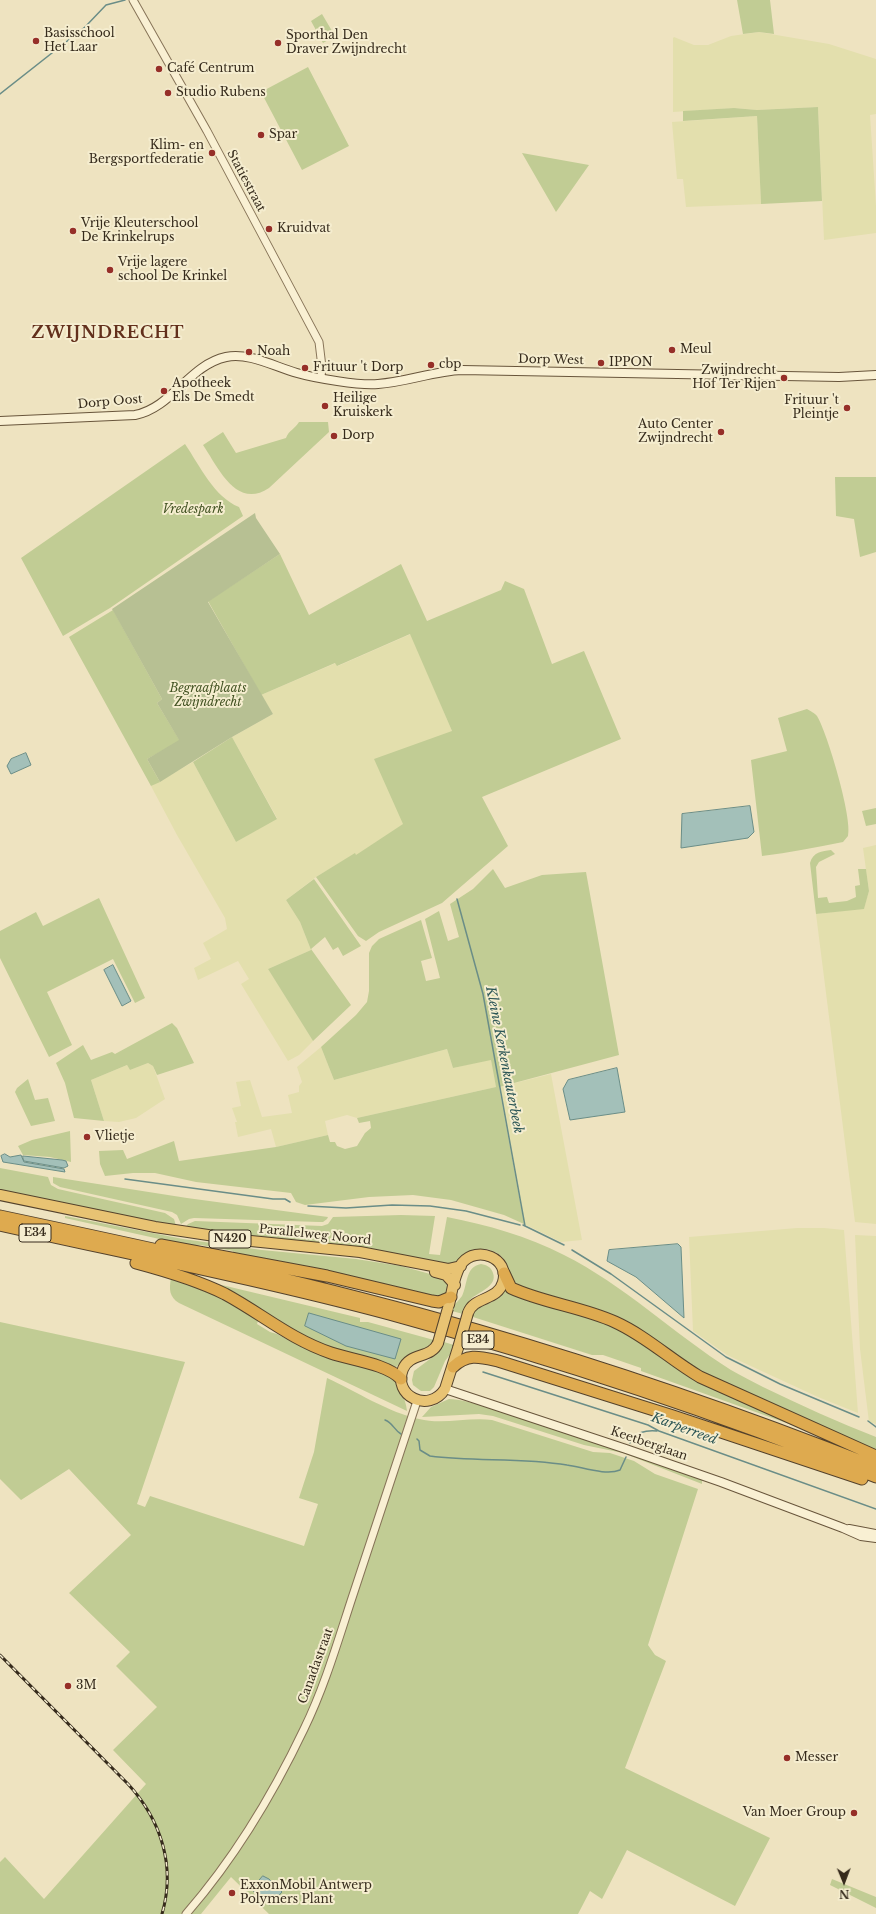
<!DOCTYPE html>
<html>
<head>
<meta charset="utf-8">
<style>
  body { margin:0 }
  #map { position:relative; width:876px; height:1914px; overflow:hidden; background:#eee3c0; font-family:"Libre Baskerville",serif }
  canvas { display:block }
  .north { position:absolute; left:824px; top:1862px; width:40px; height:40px; -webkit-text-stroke:3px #f5edcf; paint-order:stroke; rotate:179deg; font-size:11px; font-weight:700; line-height:16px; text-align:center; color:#362b1c }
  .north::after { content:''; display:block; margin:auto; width:14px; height:18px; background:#362b1c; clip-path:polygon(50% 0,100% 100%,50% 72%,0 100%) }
</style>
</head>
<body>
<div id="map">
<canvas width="876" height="1914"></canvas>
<div class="north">N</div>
</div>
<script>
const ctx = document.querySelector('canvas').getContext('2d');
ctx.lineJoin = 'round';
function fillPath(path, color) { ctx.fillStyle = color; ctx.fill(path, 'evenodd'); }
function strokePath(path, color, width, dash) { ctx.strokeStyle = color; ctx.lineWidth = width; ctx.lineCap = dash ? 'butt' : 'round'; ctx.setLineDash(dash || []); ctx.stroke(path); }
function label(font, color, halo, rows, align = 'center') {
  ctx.font = font + ' "Libre Baskerville",serif'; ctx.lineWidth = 4; ctx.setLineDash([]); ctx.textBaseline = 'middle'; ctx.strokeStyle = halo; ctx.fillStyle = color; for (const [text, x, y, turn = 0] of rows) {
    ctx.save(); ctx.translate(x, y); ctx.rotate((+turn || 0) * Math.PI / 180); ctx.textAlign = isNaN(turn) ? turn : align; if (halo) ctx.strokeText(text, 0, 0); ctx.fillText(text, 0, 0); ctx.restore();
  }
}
const farmland = new Path2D(`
  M759 32 829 44 876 59V114L870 115 876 206V233L824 240 818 107 757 110 734 108 673 112V38L674 37 694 45H708L731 36Z
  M757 116 761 204 686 207 683 179H677L672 122Z
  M411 634 452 731 404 824 356 856 355 854 316 877 286 900 300 922 311 950 268 969 313 1041 299 1055 288 1061 241 984 249 979 238 961 198 980 194 968 211 959 203 943 227 929 225 918 177 835 151 786 193 762 236 842 277 818 232 737 273 714 261 695 336 663 338 666Z
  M876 845V1224L855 1222 816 914 864 908 869 891 863 848Z
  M321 1047 334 1080 447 1049 453 1068 491 1059 496 1087 357 1118 347 1115 325 1121 328 1135 276 1147 271 1129 238 1137 235 1122H237L232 1108 241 1106 236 1082 250 1080 262 1117 292 1113 288 1095 299 1092V1086L302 1082 297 1067Z
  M148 1063 153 1066 165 1099 136 1118 119 1122 104 1121 91 1080 127 1065 130 1070Z
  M551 1074 582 1240 561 1242 524 1224 499 1087Z
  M797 1228H824L844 1230 858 1413 818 1397 727 1355 693 1331 689 1237Z
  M855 1235 876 1236V1424L869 1422 860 1349Z`);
const green = new Path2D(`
  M737 0H770L774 34 759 32 743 34Z
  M322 14 335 36 323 43 311 21Z
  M308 67 349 146 302 170 261 92Z
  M818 107 822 201 761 204 757 116 683 121V111L734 108 757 110Z
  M522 153 589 165 556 212Z
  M299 422H328L329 432 269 488C236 510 218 467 203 445L223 432 236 453 286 438C289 430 295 429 299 422Z
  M185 444C200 466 214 497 239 507L243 516 110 608 63 636 21 558Z
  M835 477H876V552L860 557 854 519 836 516Z
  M280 554 309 615 401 564 427 621 501 590 505 581 524 589 552 664 584 651 621 739 482 797 508 846 442 903 379 932 366 941 358 936 316 877 355 853 356 855 403 824 374 759 452 731 410 634 337 666 335 663 261 695 208 601Z
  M113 610 162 699 157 703 180 741 147 759 160 782 151 786 69 637Z
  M807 709C810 711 815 713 817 716 827 732 853 819 848 836L843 842C816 847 789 853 762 856L751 760 787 751 778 718Z
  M232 737 277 819 236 842 193 762Z
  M876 808V824L866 826 862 811Z
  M831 850 835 854 819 862 816 867 818 898 827 897 829 903 847 901 856 897 855 886 860 885 858 869H866L869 891 864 909 816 914 810 863C813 852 822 851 831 850Z
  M493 869 505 888 542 875 586 872 619 1055 499 1087 524 1224 504 1215 451 1200 413 1195 369 1197 305 1205 296 1202 291 1193 196 1182 155 1173H133L105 1176 100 1164 99 1151 123 1150 127 1159 174 1141 179 1161 276 1147 328 1135 330 1142H335L337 1146 345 1149 357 1146 365 1133 371 1128 370 1121 359 1123 357 1118 496 1087 491 1060 453 1068 447 1049 334 1080 321 1047 356 1015 367 1002 369 991V953L372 946 379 939 421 920 432 958 421 961 426 981 440 978 425 919 439 911 448 941 459 937 450 904 473 889Z
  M314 879 361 946 343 956 338 947 333 950 325 937 311 949 351 1005 313 1041 268 969 311 950 300 922 286 900Z
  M99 898 145 998 135 1003 113 959 47 992 72 1045 49 1057 0 958V931L36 912 43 926Z
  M172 1023 177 1028 194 1063 157 1075 153 1066 148 1063 130 1070 127 1065 91 1080 104 1121 74 1118 65 1083 56 1063 83 1045 91 1060 112 1052 115 1054Z
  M28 1079 35 1100 48 1098 55 1121 31 1126 15 1092 17 1088Z
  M70 1131 71 1162 50 1157 23 1155 18 1146 32 1140Z
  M0 1168 48 1177 51 1185 58 1189 165 1213 174 1219 177 1229 0 1192Z
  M53 1177 187 1198 328 1217 327 1219 323 1222H319L194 1218 189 1219 181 1224 177 1215 172 1212 60 1187 53 1183Z
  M401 1215 435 1216 429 1254 440 1255 447 1217C488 1225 527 1236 564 1255 624 1285 674 1334 731 1370 741 1376 752 1381 763 1387 800 1405 838 1422 876 1437V1450L714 1379 684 1363 638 1329 515 1284 502 1257 497 1253 487 1249 471 1250 452 1265 183 1230 188 1224 195 1221 322 1226 328 1224 333 1217Z
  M65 1216 183 1239 262 1250 356 1259 401 1266 441 1277 448 1283 446 1293 440 1298 234 1254 233 1251 201 1245 191 1246 65 1218Z
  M481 1264C487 1265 491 1267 493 1273 498 1287 477 1292 470 1300 467 1304 465 1310 463 1314L452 1311 451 1309C454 1305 459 1300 462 1296 468 1284 465 1267 481 1264Z
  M171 1278 219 1296 258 1321 257 1324 270 1332 277 1334 308 1350 387 1374C397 1382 406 1398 407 1411L179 1303C169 1297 169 1289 171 1278Z
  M205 1281 360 1318V1322H368L434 1340V1343L424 1350 410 1354 395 1368 309 1342Z
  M506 1290 598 1319 834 1440 641 1371V1368L603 1355H592L473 1317 472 1315 478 1306 492 1302Z
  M0 1322 185 1362 137 1504 145 1507 150 1496 304 1546 318 1504 299 1498 314 1452 327 1378C355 1391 390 1413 419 1419 442 1425 468 1417 492 1420L593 1452 610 1453 634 1461 655 1474 698 1489 648 1645 655 1655 666 1661 625 1768 770 1838 735 1906 627 1850 602 1899 590 1891 578 1914H269L231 1877 201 1914H0V1862L5 1857 44 1899 146 1784 113 1750 157 1707 116 1666 130 1652 69 1593 131 1535 69 1469 21 1500 0 1479Z
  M444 1342 454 1345 455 1348 445 1361 434 1387 430 1391H421L413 1385 412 1380 414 1371 438 1353Z
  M449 1399C469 1399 505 1414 525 1420 584 1439 643 1459 702 1479V1484L623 1453 584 1445 493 1416 479 1414 422 1417 431 1407Z
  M832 1879 876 1897V1908L830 1885Z`);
const cemetery = new Path2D(`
  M255 513 256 518 280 554 208 602 273 714 232 737 160 782 147 759 179 740 157 703 162 699 112 609Z`);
const water = new Path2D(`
  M26 753 31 765 11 774 7 766 11 759Z
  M750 806 754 832 748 838 681 848 682 814Z
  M113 965 131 1001 122 1006 104 970Z
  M617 1068 625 1112 570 1120 563 1089 568 1080Z
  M5 1154 10 1157 21 1155 24 1162 64 1169 65 1172 3 1162 1 1156Z
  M23 1156 62 1160 66 1161 68 1166 64 1168 24 1161Z
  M678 1244 681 1247 684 1318 636 1277 607 1261 609 1250Z
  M309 1313 401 1339 395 1359 346 1346 305 1326Z
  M263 1876 269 1879 282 1892 270 1905 261 1900H256L257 1896 252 1889Z`);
const stream = new Path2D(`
  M0 94 85 27 106 5 125 0
  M457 899 483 994 525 1226
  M125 1179 273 1199H285L290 1202
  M308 1206 346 1208 392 1205 430 1206 466 1211 520 1225
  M523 1225 564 1245
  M572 1250 611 1274 726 1357 780 1384 859 1417
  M483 1372 648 1425 659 1431 876 1509
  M385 1420C393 1423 394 1430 401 1434
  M868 1421 876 1427
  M417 1439 419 1441 420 1450 430 1456C475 1462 521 1457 567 1465 582 1467 606 1476 620 1470L626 1457
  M630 1443C636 1432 645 1430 657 1431`);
const tertiary = new Path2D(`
  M133 0 207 131 319 342 322 367 321 377
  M186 1914C234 1859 273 1794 304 1729 324 1688 337 1644 351 1601 373 1534 395 1468 417 1401`);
const secondary = new Path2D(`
  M0 421 135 415C172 408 189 365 226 357 249 352 275 367 297 373 314 378 361 386 378 384 407 382 434 371 462 370L839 377 876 375
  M445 1389 626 1449 721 1482 843 1528 861 1536 876 1538
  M849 1529 876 1534`);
const trunk = new Path2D(`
  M0 1195 155 1227 241 1240 360 1252 448 1269 461 1266
  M435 1272 446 1275 455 1285
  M449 1305C452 1292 454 1274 462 1263 477 1245 510 1258 503 1282 498 1301 474 1296 468 1313
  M438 1343C431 1359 410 1352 403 1369 392 1396 429 1414 445 1389L458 1348`);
const motorway = new Path2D(`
  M0 1216C160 1250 320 1284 477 1330 612 1369 745 1415 876 1467
  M0 1225C130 1254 261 1280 389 1314 554 1359 717 1413 876 1477
  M161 1245 327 1276 432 1301 439 1302 451 1297
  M136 1263C166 1271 197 1280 225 1294 262 1314 290 1339 331 1353 352 1360 387 1364 401 1379
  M504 1273 511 1288C544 1303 582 1307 615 1322 646 1336 671 1360 700 1377L876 1456
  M453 1367C468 1353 480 1357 498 1361L673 1416 862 1479`);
const rail = new Path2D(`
  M0 1655 128 1784C161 1820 176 1866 162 1914`);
const trunkBridge = new Path2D(`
  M438 1343 448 1308
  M458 1348 468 1313`);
const markers = [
  [36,41,4,"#962f28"],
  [278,43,4,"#962f28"],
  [159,69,4,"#962f28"],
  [168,93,4,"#962f28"],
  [261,135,4,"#962f28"],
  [212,153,4,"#962f28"],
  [269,229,4,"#962f28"],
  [73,231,4,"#962f28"],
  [110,270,4,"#962f28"],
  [672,350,4,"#962f28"],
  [249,352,4,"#962f28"],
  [601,363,4,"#962f28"],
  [431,365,4,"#962f28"],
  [305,368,4,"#962f28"],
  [784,378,4,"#962f28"],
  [164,391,4,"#962f28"],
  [325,406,4,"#962f28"],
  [847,408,4,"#962f28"],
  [721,432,4,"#962f28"],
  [334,436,4,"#962f28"],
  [87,1137,4,"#962f28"],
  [68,1686,4,"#962f28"],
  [787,1758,4,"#962f28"],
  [854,1813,4,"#962f28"],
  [232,1893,4,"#962f28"]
];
const shields = [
  [35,1233,32],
  [230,1239,42],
  [478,1340,32]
];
const shieldNames = [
  ["E34",35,1233],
  ["N420",230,1239],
  ["E34",478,1340]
];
const poiNames = [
  ["Basisschool",44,34],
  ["Het Laar",44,48],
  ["Sporthal Den",286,36],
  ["Draver Zwijndrecht",286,50],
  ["Café Centrum",167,69],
  ["Studio Rubens",176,93],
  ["Spar",269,135],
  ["Klim- en",204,146,"right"],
  ["Bergsportfederatie",204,160,"right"],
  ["Vrije Kleuterschool",81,224],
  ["De Krinkelrups",81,238],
  ["Kruidvat",277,229],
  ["Vrije lagere",118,263],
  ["school De Krinkel",118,277],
  ["Meul",680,350],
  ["Noah",257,352],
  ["IPPON",609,363],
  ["cbp",439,365],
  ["Frituur 't Dorp",313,368],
  ["Zwijndrecht",776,371,"right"],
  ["Hof Ter Rijen",776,385,"right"],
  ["Apotheek",172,384],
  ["Els De Smedt",172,398],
  ["Heilige",333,399],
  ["Kruiskerk",333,413],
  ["Frituur 't",839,401,"right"],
  ["Pleintje",839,415,"right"],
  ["Auto Center",713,425,"right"],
  ["Zwijndrecht",713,439,"right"],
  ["Dorp",342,436],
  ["Vlietje",95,1137],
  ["3M",76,1686],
  ["Messer",795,1758],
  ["Van Moer Group",846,1813,"right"],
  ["ExxonMobil Antwerp",240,1886],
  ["Polymers Plant",240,1900]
];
const streetNames = [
  ["Statiestraat",246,181,62],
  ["Dorp West",551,360,1],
  ["Dorp Oost",110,402,-5],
  ["Parallelweg Noord",315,1235,6],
  ["Keetberglaan",649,1444,19],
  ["Canadastraat",316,1666,-70]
];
const parkNames = [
  ["Vredespark",193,510],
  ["Begraafplaats",208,689],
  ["Zwijndrecht",208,703]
];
const waterNames = [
  ["Kleine Kerkenkauterbeek",504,1060,79],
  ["Karperreed",684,1429,20]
];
const districtNames = [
  ["ZWIJNDRECHT",108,333]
];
fillPath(farmland, '#e3dfad');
fillPath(green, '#c1cc94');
fillPath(cemetery, '#b7c093');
fillPath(water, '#a3c0b9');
strokePath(water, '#6a8d87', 1);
strokePath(stream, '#6a8d87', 1.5);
strokePath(tertiary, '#877458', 9);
strokePath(secondary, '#68553b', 10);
strokePath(trunk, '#54422c', 12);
strokePath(motorway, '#54422c', 13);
strokePath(tertiary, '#f9f0d3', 7);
strokePath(secondary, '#f9f0d3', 8);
strokePath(trunk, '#e8c373', 10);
strokePath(motorway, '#deaa4f', 11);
strokePath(rail, '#362b1c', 3);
strokePath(rail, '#f5edcf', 1.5, [4.5]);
strokePath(trunkBridge, '#54422c', 12, []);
strokePath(trunkBridge, '#e8c373', 10);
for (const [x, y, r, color] of markers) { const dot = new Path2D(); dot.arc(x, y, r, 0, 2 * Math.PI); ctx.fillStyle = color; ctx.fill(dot); strokePath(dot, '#f5edcf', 1.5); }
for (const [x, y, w] of shields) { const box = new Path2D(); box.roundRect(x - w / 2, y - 9, w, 18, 3); ctx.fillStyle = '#f5edcf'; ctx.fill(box); strokePath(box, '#362b1c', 1); }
label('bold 11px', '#362b1c', null, shieldNames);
label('12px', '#362b1c', '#f5edcf', poiNames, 'left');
label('12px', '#362b1c', '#f5edcf', streetNames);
label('italic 12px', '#435323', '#f5edcf', parkNames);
label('italic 13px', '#2c5656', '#f5edcf', waterNames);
ctx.letterSpacing = '1px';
label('bold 16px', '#63301c', '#f5edcf', districtNames);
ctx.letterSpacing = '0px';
</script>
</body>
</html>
